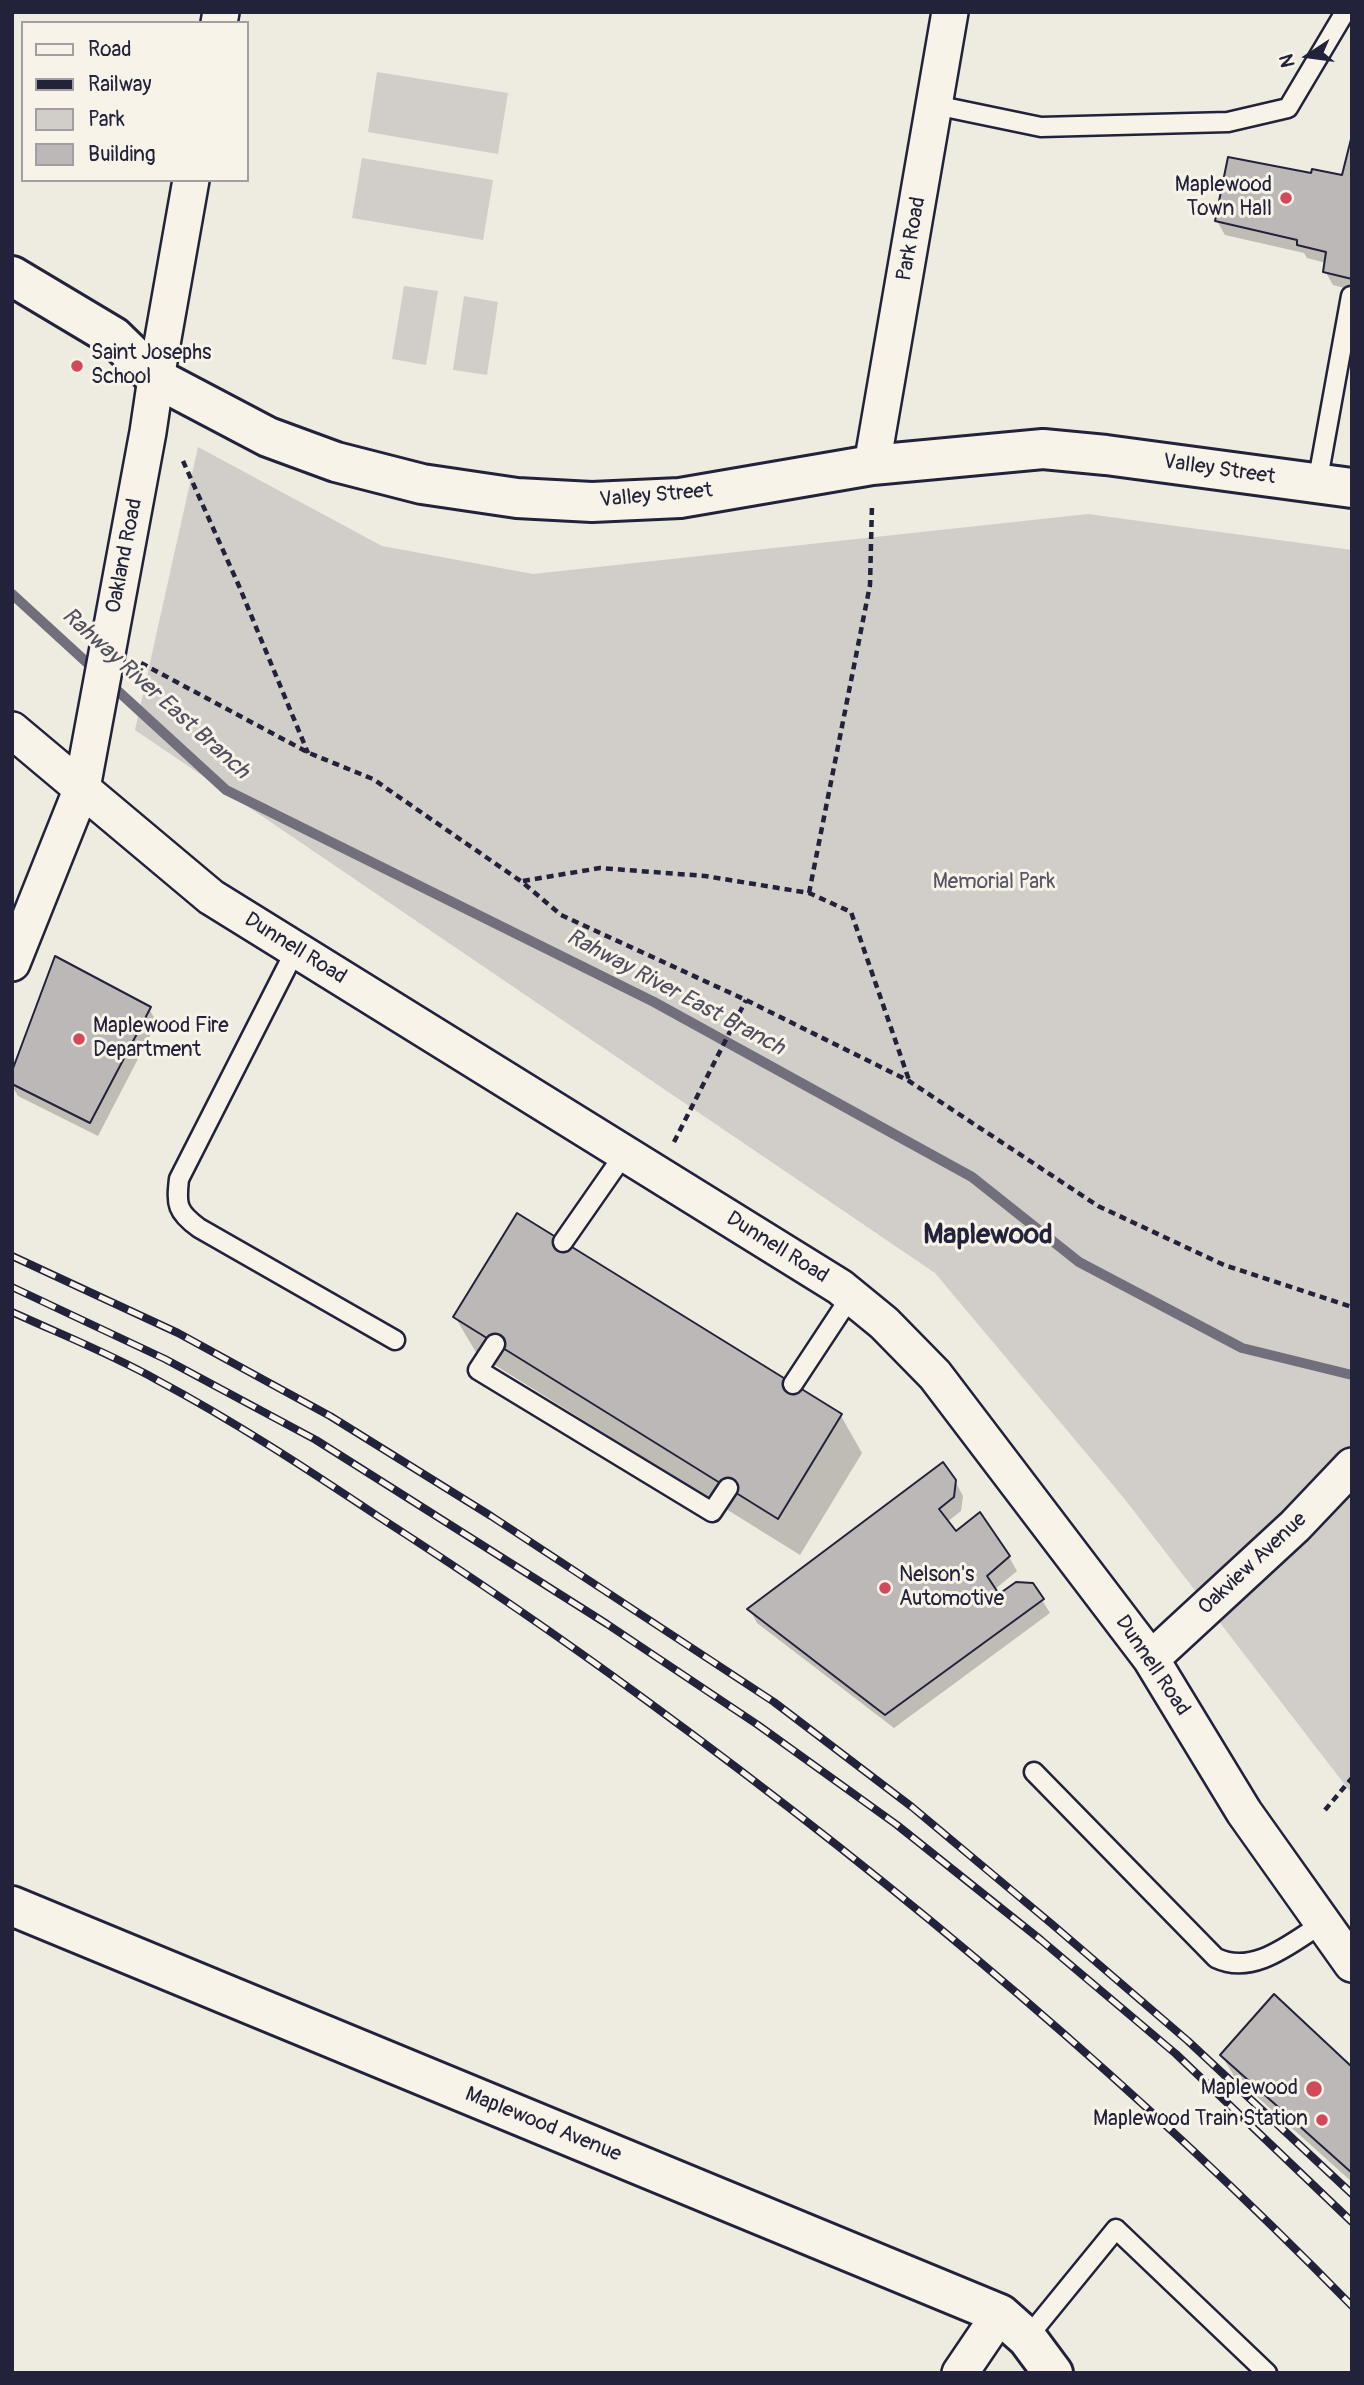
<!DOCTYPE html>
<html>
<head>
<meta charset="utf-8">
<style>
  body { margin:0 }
  #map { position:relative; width:1364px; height:2385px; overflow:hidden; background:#eeebe1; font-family:Pangolin,sans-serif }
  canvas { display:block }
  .frame { position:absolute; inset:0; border:14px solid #22223b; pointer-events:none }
  .legend { position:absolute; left:21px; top:21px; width:228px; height:161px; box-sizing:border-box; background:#f7f3e8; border:2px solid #a29fa3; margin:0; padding:9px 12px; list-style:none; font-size:21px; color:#22223b }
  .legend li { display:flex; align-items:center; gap:14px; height:35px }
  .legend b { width:35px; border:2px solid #a29fa3 }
  .north { position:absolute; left:1273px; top:21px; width:70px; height:70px; -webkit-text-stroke:5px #f7f3e8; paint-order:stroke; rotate:257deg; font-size:19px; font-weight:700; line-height:28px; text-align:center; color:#22223b }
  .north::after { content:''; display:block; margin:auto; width:24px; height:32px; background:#22223b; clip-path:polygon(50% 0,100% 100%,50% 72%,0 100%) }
</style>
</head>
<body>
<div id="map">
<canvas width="1364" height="2385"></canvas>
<div class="frame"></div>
<ul class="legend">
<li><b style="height:9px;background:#f7f3e8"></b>Road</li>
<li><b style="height:9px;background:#22223b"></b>Railway</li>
<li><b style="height:19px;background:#d1cdc9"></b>Park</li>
<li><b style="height:19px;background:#bbb8b7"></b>Building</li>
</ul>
<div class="north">N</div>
</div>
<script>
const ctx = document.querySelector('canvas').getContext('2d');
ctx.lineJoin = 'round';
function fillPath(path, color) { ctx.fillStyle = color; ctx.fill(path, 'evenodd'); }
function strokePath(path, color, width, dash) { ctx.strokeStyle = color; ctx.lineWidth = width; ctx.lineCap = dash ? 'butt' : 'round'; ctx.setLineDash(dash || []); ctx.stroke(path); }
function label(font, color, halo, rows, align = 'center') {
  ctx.font = font + ' Pangolin,sans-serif'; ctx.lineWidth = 6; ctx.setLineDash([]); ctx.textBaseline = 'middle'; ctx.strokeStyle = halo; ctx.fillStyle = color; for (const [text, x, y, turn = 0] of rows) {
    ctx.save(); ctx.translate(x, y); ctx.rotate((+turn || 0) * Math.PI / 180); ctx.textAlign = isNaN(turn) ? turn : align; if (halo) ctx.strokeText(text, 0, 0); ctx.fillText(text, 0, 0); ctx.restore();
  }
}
const green = new Path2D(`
  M377 72 508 93 498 154 368 132Z
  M362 158 493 180 483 240 352 218Z
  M404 286 438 291 426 365 392 359Z
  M464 296 498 302 487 375 453 370Z
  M198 447 382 546 533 574 1088 514 1352 550V1794L1123 1497 935 1273 135 730Z`);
const shadow = new Path2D(`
  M1352 143V290L1333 285 1325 271 1326 263 1307 258 1304 253 1225 235 1217 221 1312 175 1343 177Z
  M149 1009 157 1022 98 1136 18 1096 12 1086V1076Z
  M455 1317 841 1416 862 1453 800 1555 477 1354Z
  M955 1481 963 1496 961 1511 947 1522 956 1533 1009 1557 1017 1571 994 1590 998 1596 1042 1600 1050 1613 894 1728 757 1623 750 1610Z
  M1222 2056 1352 2070V2182L1234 2076Z`);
const stream = new Path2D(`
  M12 594 226 790 654 1002 972 1177 1079 1262 1242 1348 1352 1375`);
const building = new Path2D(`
  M1352 135V279L1323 272 1326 252 1297 245V240L1215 221 1228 157 1311 173 1312 169 1342 175Z
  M55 956 151 1007 90 1123 12 1084V1071Z
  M517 1213 842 1414 778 1519 453 1317Z
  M943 1462 956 1480 954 1497 939 1509 956 1531 980 1512 1010 1556 987 1576 999 1594 1016 1582 1033 1583 1044 1599 885 1715 747 1609Z
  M1274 1994 1352 2067V2173L1220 2055Z`);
const path = new Path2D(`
  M183 461 239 586 308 753
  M141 663 309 753 373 779 522 882 561 915 746 1000 909 1081 1098 1206 1224 1265 1352 1307
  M523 881 600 868 705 876 809 893 851 912 909 1080
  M809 893 870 585 872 504
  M674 1142 746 1000
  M1325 1810 1352 1778`);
const service = new Path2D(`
  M935 105 1041 127 1228 122 1288 108 1345 12
  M1317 484 1351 296
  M296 949 179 1179C176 1205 177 1212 199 1228L395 1340
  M563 1242 625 1153
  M495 1344 478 1370 712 1512 728 1488
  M793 1384 851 1296
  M1034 1772 1216 1958C1254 1976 1291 1943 1323 1923
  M1027 2338 1116 2229 1267 2373`);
const minor = new Path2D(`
  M219 23 221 12
  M872 465 950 12
  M12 730 211 897 840 1287 884 1323 935 1375 1151 1659 1244 1812 1352 1964
  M12 963 82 788 148 432 156 378 191 180
  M1151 1659 1295 1526 1352 1466
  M960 2373 1000 2314`);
const tertiary = new Path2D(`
  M12 1906 1000 2314 1027 2338 1053 2373`);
const secondary = new Path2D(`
  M12 276 114 337 156 378 268 437 336 462 422 484 517 498 592 502 680 498 872 465 1043 449 1106 455 1352 488`);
const rail = new Path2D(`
  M12 1256 178 1333 330 1416 491 1516 774 1702 912 1807 1053 1925 1188 2041 1352 2194
  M12 1287 165 1359 316 1440 607 1624 758 1725 897 1825 1041 1940 1176 2054 1352 2222
  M12 1312C60 1334 111 1354 157 1380 234 1421 307 1469 379 1517 469 1575 557 1635 643 1698 895 1882 1134 2083 1352 2306`);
const markers = [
  [1286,198,7,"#d1495b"],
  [77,366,7,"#d1495b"],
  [79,1039,7,"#d1495b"],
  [885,1588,7,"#d1495b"],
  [1314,2089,9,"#d1495b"],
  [1322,2120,7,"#d1495b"]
];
const poiNames = [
  ["Maplewood",1272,186],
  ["Town Hall",1272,210],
  ["Saint Josephs",91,354,"left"],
  ["School",91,378,"left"],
  ["Maplewood Fire",93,1027,"left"],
  ["Department",93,1051,"left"],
  ["Nelson's",899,1576,"left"],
  ["Automotive",899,1600,"left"],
  ["Maplewood",1298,2089],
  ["Maplewood Train Station",1308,2120]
];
const streetNames = [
  ["Park Road",912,239,-80],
  ["Valley Street",1219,470,8],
  ["Valley Street",656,496,-5],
  ["Oakland Road",125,556,-79],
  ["Dunnell Road",295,949,32],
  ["Dunnell Road",777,1248,32],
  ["Oakview Avenue",1253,1564,-43],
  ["Dunnell Road",1152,1666,56],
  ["Maplewood Avenue",543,2125,22]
];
const parkNames = [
  ["Memorial Park",994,883]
];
const waterNames = [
  ["Rahway River East Branch",155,694,42],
  ["Rahway River East Branch",675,993,28]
];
const districtNames = [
  ["Maplewood",988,1236]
];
fillPath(green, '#d1cdc9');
fillPath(shadow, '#0003');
strokePath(stream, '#716f7b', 10);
fillPath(building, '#bbb8b7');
strokePath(building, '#22223b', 2);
strokePath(service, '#22223b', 23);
strokePath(minor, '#22223b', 40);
strokePath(tertiary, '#22223b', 44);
strokePath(secondary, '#22223b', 44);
strokePath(path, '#22223b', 4.5, [7, 5]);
strokePath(service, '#f7f3e8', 18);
strokePath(minor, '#f7f3e8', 35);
strokePath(tertiary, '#f7f3e8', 38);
strokePath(secondary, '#f7f3e8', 38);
strokePath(rail, '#22223b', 8);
strokePath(rail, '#f7f3e8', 5, [16]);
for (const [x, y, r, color] of markers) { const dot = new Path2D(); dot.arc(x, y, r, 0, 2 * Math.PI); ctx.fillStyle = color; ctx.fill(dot); strokePath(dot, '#f7f3e8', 2.5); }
label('21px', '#22223b', '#f7f3e8', poiNames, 'right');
label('21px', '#22223b', '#f7f3e8', streetNames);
label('21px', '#575566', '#f7f3e8', parkNames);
label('italic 23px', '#504f60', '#f7f3e8', waterNames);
label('bold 28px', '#22223b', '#f7f3e8', districtNames);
</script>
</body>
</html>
